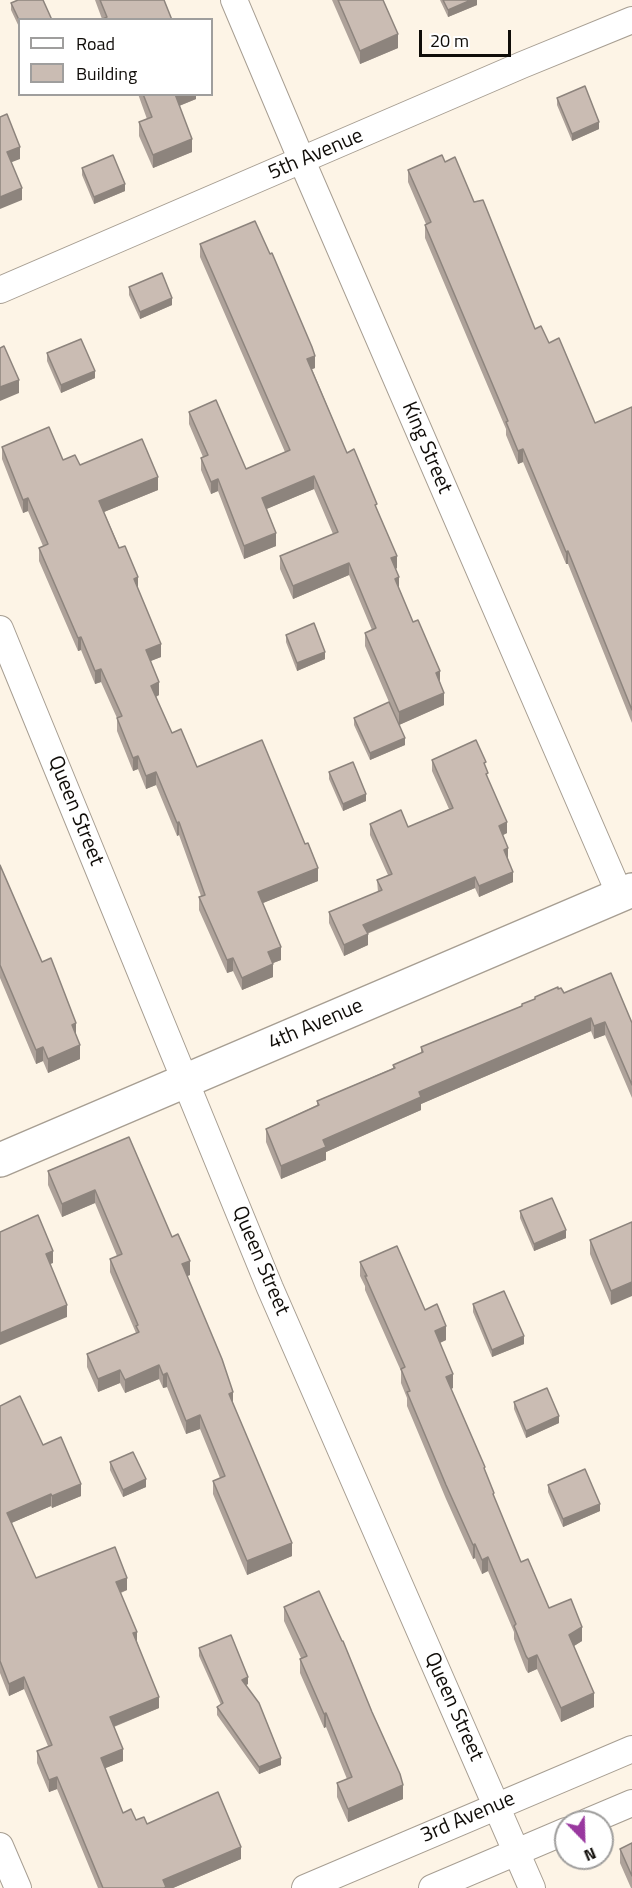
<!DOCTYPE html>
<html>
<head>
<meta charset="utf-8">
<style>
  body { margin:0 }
  #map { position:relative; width:632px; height:1888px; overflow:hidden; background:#fdf4e6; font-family:"Titillium Web",sans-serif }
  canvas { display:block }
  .legend { position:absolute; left:18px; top:18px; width:195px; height:78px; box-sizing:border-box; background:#fff; border:2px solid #9f9e9d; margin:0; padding:8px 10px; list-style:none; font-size:18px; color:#100d09 }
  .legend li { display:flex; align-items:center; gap:12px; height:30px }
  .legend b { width:30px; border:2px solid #9f9e9d }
  .north { position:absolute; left:554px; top:1810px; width:60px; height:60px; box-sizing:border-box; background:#fff; border:2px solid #9f9e9d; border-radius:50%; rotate:157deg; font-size:16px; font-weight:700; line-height:24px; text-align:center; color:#100d09 }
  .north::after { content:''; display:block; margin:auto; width:21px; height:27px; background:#99389f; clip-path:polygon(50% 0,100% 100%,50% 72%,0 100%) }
  .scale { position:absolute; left:419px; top:30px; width:92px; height:27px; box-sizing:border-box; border:3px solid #100d09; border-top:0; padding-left:8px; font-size:18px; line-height:21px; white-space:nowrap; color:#100d09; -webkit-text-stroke:4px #fff; paint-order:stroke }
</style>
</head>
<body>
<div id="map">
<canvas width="632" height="1888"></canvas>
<ul class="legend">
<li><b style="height:8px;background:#fff"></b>Road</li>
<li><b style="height:16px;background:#cabcb3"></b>Building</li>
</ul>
<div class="north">N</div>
<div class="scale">20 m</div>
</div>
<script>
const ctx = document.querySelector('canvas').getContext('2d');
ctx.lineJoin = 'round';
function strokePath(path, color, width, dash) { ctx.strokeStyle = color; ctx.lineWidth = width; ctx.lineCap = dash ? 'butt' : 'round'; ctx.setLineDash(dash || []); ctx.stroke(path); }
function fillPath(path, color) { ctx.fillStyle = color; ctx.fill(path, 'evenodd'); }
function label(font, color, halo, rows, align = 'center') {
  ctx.font = font + ' "Titillium Web",sans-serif'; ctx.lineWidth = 4.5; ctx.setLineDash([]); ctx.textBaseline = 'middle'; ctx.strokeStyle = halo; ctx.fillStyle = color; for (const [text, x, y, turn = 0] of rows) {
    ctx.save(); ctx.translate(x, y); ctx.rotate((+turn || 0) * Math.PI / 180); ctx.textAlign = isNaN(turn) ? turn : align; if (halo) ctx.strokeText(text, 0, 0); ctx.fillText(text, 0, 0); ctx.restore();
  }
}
const street = new Path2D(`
  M234 0 302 161 620 895
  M0 290 522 65 632 20
  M0 629 270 1288 532 1888
  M587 1822 632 1803
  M0 1846 18 1888
  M305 1888 632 1749
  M432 1888 566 1831`);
const secondary = new Path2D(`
  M0 1160 632 890`);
const wall = new Path2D(`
  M95 0H164L102 19Z
  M332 0H383L398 48 360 64Z
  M440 0H477V5L448 17Z
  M11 3 20 20V29L11 10Z
  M138 94H196V99L179 106 192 152 153 168 139 136V122L147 119Z
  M557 98 599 129 572 141 557 105Z
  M445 162 474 202 535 329 549 343 595 423 632 407V723L568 564H566L523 462 518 464 506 435V429L425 238V225L426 224 408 182V170Z
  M82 168 125 191 94 204 82 175Z
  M200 244 315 368 312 369 347 453 377 509 397 568 396 569 399 590 440 682 444 705 399 725 405 745 370 760 354 725V718L389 702 365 646V633L372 630 349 575 293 599 280 569V556L333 534 314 489 266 509 276 546 244 559 218 491 211 494 201 470V458L203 457 189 424V412L246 469 285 452 200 257Z
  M129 287 172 305 140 319 129 295Z
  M47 353 95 378 61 393 47 361Z
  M2 447 63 460 158 490 104 512 138 589 161 657 150 661 159 695 156 697 172 733 197 767 318 881 263 903 281 960 273 963V977L242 990 233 971 227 973 199 910V897L201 896 179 835 177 836 156 785 146 789 138 769 133 771 117 731V718L101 682 95 684 81 650 78 651 39 561V548L43 546 28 511 23 513 2 459Z
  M286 635 325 659 297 671 286 642Z
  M432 760 486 768 488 781 507 833 503 835 513 882 479 897 475 888 367 934 368 945 344 956 329 923V912L378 892 377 880 388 875 370 835V824L408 827 449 809 432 771Z
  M329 772 366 801 343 811 329 779Z
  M0 865 42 962 76 1036 80 1059 48 1073 43 1061 36 1064 0 978Z
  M558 989 564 993 632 1023V1098L605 1035 594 1039 591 1031 421 1104V1110L326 1152V1160L281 1179 266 1142V1129L317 1105V1101L393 1068V1065L421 1053V1047L522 1006V1004L535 999V997Z
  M129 1137 172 1237 190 1275 187 1276 233 1405 292 1556 247 1575 213 1494V1481L220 1478 200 1429 186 1434 167 1387 163 1388 159 1379 125 1393 120 1383 98 1392 87 1367V1354L136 1333 110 1272V1259L117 1256 95 1203 62 1217 48 1185V1171Z
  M520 1211 566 1238 534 1251 520 1218Z
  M632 1222 611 1305 590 1254V1240Z
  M360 1262 425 1310 446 1340 440 1343 453 1388 451 1389 485 1472 494 1498 521 1562 549 1608 582 1641 574 1646 594 1707 561 1722 537 1669 528 1673 526 1670 514 1639V1632L488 1571 482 1574 475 1558 473 1559 446 1499 407 1406V1398L401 1383V1371L365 1290V1286L360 1276Z
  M473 1304 524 1344 492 1357 473 1312Z
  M514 1402 559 1423 526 1438 514 1409Z
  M0 1406 43 1445 81 1496 52 1508 51 1506 11 1523 36 1578 127 1590 121 1593 159 1708 114 1727 123 1761 105 1768 123 1813 136 1820 241 1859 173 1888H98L57 1789 49 1792 37 1763V1751L48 1746 24 1689 9 1696 0 1673Z
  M110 1462 146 1487 123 1497 110 1470Z
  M548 1485 600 1511 563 1527 548 1492Z
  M284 1607 403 1799 348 1822 337 1797V1783L347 1779 326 1727 324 1728 300 1673V1659L301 1658 284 1621Z
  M199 1648 248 1684 246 1685 281 1765 259 1774 217 1715V1707L221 1705 199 1656Z
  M632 1843V1888H631L620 1863V1849Z`);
const shadedWall = new Path2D(`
  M471 0H477V5L448 17V10Z
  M398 34V48L360 64V51Z
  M196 94V99L174 108V95Z
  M599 122V129L572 141V134Z
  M192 139V152L153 168V155Z
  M20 147V159L7 164V152Z
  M125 184V191L94 204V197Z
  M22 188V200L0 209V197Z
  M172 298V305L140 319V312Z
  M315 356V368L307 371V359Z
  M95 371V378L61 393V385Z
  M19 380V393L0 401V387Z
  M523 449V462L518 464V451Z
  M314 476V489L262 511V498Z
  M158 477V490L99 514V501Z
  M218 479V491L211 494V482Z
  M28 498V511L23 513V500Z
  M276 533V546L244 559V546Z
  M568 551V564H566V552Z
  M397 556V568L391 571V558Z
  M349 563V575L293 599V586Z
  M138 577V590L134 579Z
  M399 577V590L395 579Z
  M81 637V650L78 651V638Z
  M161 644V657L146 663V650Z
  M325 652V659L297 671V663Z
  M101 669V682L95 684V671Z
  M440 671V684L436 673Z
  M159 682V695L151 699V686Z
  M444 693V705L399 725V712Z
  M405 738V745L370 760V753Z
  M138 756V769L133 771V758Z
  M156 772V785L146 789V776Z
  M366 794V801L343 811V804Z
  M179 822V835L177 836V823Z
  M507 822V833L499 837V826Z
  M508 848V859L504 850Z
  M318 868V881L258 905V892Z
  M513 872V882L479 897V886Z
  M475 877V888L363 935V925Z
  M368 934V945L344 956V945Z
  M281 947V960L268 965V952Z
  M233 958V971L227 973V960Z
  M273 964V977L242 990V978Z
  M591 1018V1031L421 1104V1110L326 1152V1160L281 1179V1166L323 1140 419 1092Z
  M605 1022V1035L594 1039V1026Z
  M76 1023V1037L72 1025Z
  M80 1045V1059L48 1073V1059Z
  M43 1047V1061L36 1064V1050Z
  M95 1190V1203L62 1217V1204Z
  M566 1230V1238L534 1251V1244Z
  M53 1251V1263L46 1266V1254Z
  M190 1261V1275L182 1278V1264Z
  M632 1282V1296L611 1305V1291Z
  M67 1305V1317L0 1345V1333Z
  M446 1326V1340L435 1345V1331Z
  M524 1336V1344L492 1357V1350Z
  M159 1365V1379L125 1393V1380Z
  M120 1370V1383L98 1392V1379Z
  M167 1373V1387L163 1388V1375Z
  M453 1374V1388L446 1391V1377Z
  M233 1392V1405L229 1394Z
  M200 1415V1429L186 1434V1421Z
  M559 1416V1423L526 1438V1431Z
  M146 1479V1487L123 1497V1490Z
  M81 1484V1496L52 1508V1496Z
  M51 1494V1506L7 1525V1513Z
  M600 1504V1511L563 1527V1519Z
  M292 1543V1556L247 1575V1561Z
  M475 1544V1558L473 1559V1545Z
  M488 1557V1571L482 1574V1560Z
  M127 1578V1590L116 1594V1582Z
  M582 1627V1641L569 1649V1635Z
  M137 1632V1644L133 1633Z
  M537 1655V1669L528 1673V1659Z
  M24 1677V1689L9 1696V1684Z
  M248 1677V1684L242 1687V1680Z
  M594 1693V1707L561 1722V1708Z
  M159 1697V1708L110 1728V1717Z
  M326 1713V1727L324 1728V1714Z
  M123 1749V1761L101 1770V1758Z
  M281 1758V1765L259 1774V1767Z
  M57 1777V1789L49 1792V1780Z
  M403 1785V1799L348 1822V1809Z
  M241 1847V1859L173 1888H163V1880Z`);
const building = new Path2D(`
  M18 0H43L52 20H20V22L11 3Z
  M100 0H164L172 20H101L107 17Z
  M338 0H383L398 34 360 51Z
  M443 0H471L448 10Z
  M585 86 599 122 572 134 557 98Z
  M143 94H175L192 139 153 155 139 122 152 117Z
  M7 114 20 147 7 152 22 188 0 197V117Z
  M113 155 125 184 94 197 82 168Z
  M442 155 445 162 455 157 474 202 483 200 535 329 541 326 549 343 559 338 595 423 632 407V710L568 551 566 552 523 449 518 451 506 422 508 421 425 225 431 222 408 170Z
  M255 221 270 254 272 253 312 347 315 356 307 359 347 453 354 449 377 504 375 505 397 556 391 558 399 577 395 579 413 622 418 620 440 671 436 673 444 693 399 712 365 633 376 628 349 563 293 586 280 556 338 532 314 476 262 498 276 533 244 546 218 479 211 482 201 458 208 455 189 412 216 400 246 469 290 450 200 244Z
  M162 273 172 298 140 312 129 287Z
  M81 339 95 371 61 385 47 353Z
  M4 346 19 380 0 387V348Z
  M49 427 63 460 75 455 80 465 142 439 158 477 99 501 119 548 125 546 138 577 134 579 161 644 146 650 159 682 151 686 172 733 181 729 197 767 262 740 305 844 308 843 318 868 258 892 281 947 268 952 273 964 242 978 233 958 227 960 199 897 205 895 179 822 177 823 156 772 146 776 138 756 133 758 117 718 122 716 101 669 95 671 81 637 78 638 39 548 48 544 28 498 23 500 2 447Z
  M314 623 325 652 297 663 286 635Z
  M389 702 405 738 370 753 354 718Z
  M476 740 486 762 484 763 488 773 486 774 507 822 499 826 508 848 504 850 513 872 479 886 475 877 363 925 368 934 344 945 329 912 382 890 377 880 392 874 370 824 401 810 408 827 453 808 432 760Z
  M353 762 366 794 343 804 329 772Z
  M0 865 42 962 51 958 76 1023 72 1025 80 1045 48 1059 43 1047 36 1050 0 965Z
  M611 973 632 1023V1085L605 1022 594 1026 591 1018 419 1092 421 1097 323 1140 326 1147 281 1166 266 1129 319 1105 317 1101 395 1068 393 1065 423 1052 421 1047 522 1006V1004L535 999V997L558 987V989L561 988 564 993Z
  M129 1137 172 1237 178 1234 190 1261 182 1264 183 1266 222 1359 233 1392 229 1394 292 1543 247 1561 213 1481 225 1476 200 1415 186 1421 167 1373 163 1375 159 1365 125 1380 120 1370 98 1379 87 1354 139 1332 136 1326 138 1325 110 1259 122 1254 95 1190 62 1204 48 1171Z
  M552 1198 566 1230 534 1244 520 1211Z
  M38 1215 53 1251 46 1254 67 1305 0 1333V1232Z
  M632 1222V1282L611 1291 590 1240Z
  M397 1246 425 1310 437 1304 446 1326 435 1331 453 1374 446 1377 485 1467 484 1468 494 1493 493 1494 521 1562 528 1559 549 1608 571 1599 582 1627 569 1635 594 1693 561 1708 537 1655 528 1659 526 1656 514 1626 516 1624 488 1557 482 1560 475 1544 473 1545 446 1485 407 1392 410 1391 401 1369 405 1367 365 1276H367L360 1262Z
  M504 1291 524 1336 492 1350 473 1304Z
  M547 1388 559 1416 526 1431 514 1402Z
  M20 1396 43 1445 61 1437 81 1484 52 1496 51 1494 7 1513 36 1578 115 1547 127 1578 116 1582 137 1632 133 1633 159 1697 110 1717 123 1749 101 1758 123 1813 131 1809 136 1820 144 1817 147 1824 218 1792 241 1847 163 1880 166 1887 164 1888H103L57 1777 49 1780 37 1751 52 1745 24 1677 9 1684 0 1661V1406Z
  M133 1452 146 1479 123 1490 110 1462Z
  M585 1469 600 1504 563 1519 548 1485Z
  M319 1591 342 1641H343L372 1712 400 1774 403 1785 348 1809 337 1783 352 1777 326 1713 324 1714 300 1659 307 1656 284 1607Z
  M231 1635 248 1677 242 1680 259 1703 281 1758 259 1767 217 1707 223 1703 199 1648Z
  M632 1843V1876L620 1849Z`);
const streetNames = [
  ["5th Avenue",316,155,-23],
  ["King Street",426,448,67],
  ["Queen Street",75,811,68],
  ["4th Avenue",316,1025,-23],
  ["Queen Street",260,1261,67],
  ["Queen Street",453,1707,66],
  ["3rd Avenue",468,1818,-23]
];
strokePath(street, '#a79e92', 28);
strokePath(secondary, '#a79e92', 36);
strokePath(street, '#fff', 26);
strokePath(secondary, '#fff', 33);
fillPath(wall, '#aea29a');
fillPath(shadedWall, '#8d847d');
fillPath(building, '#cabcb3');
strokePath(building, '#8d847d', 1.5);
label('21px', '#100d09', '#fff', streetNames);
</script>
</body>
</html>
